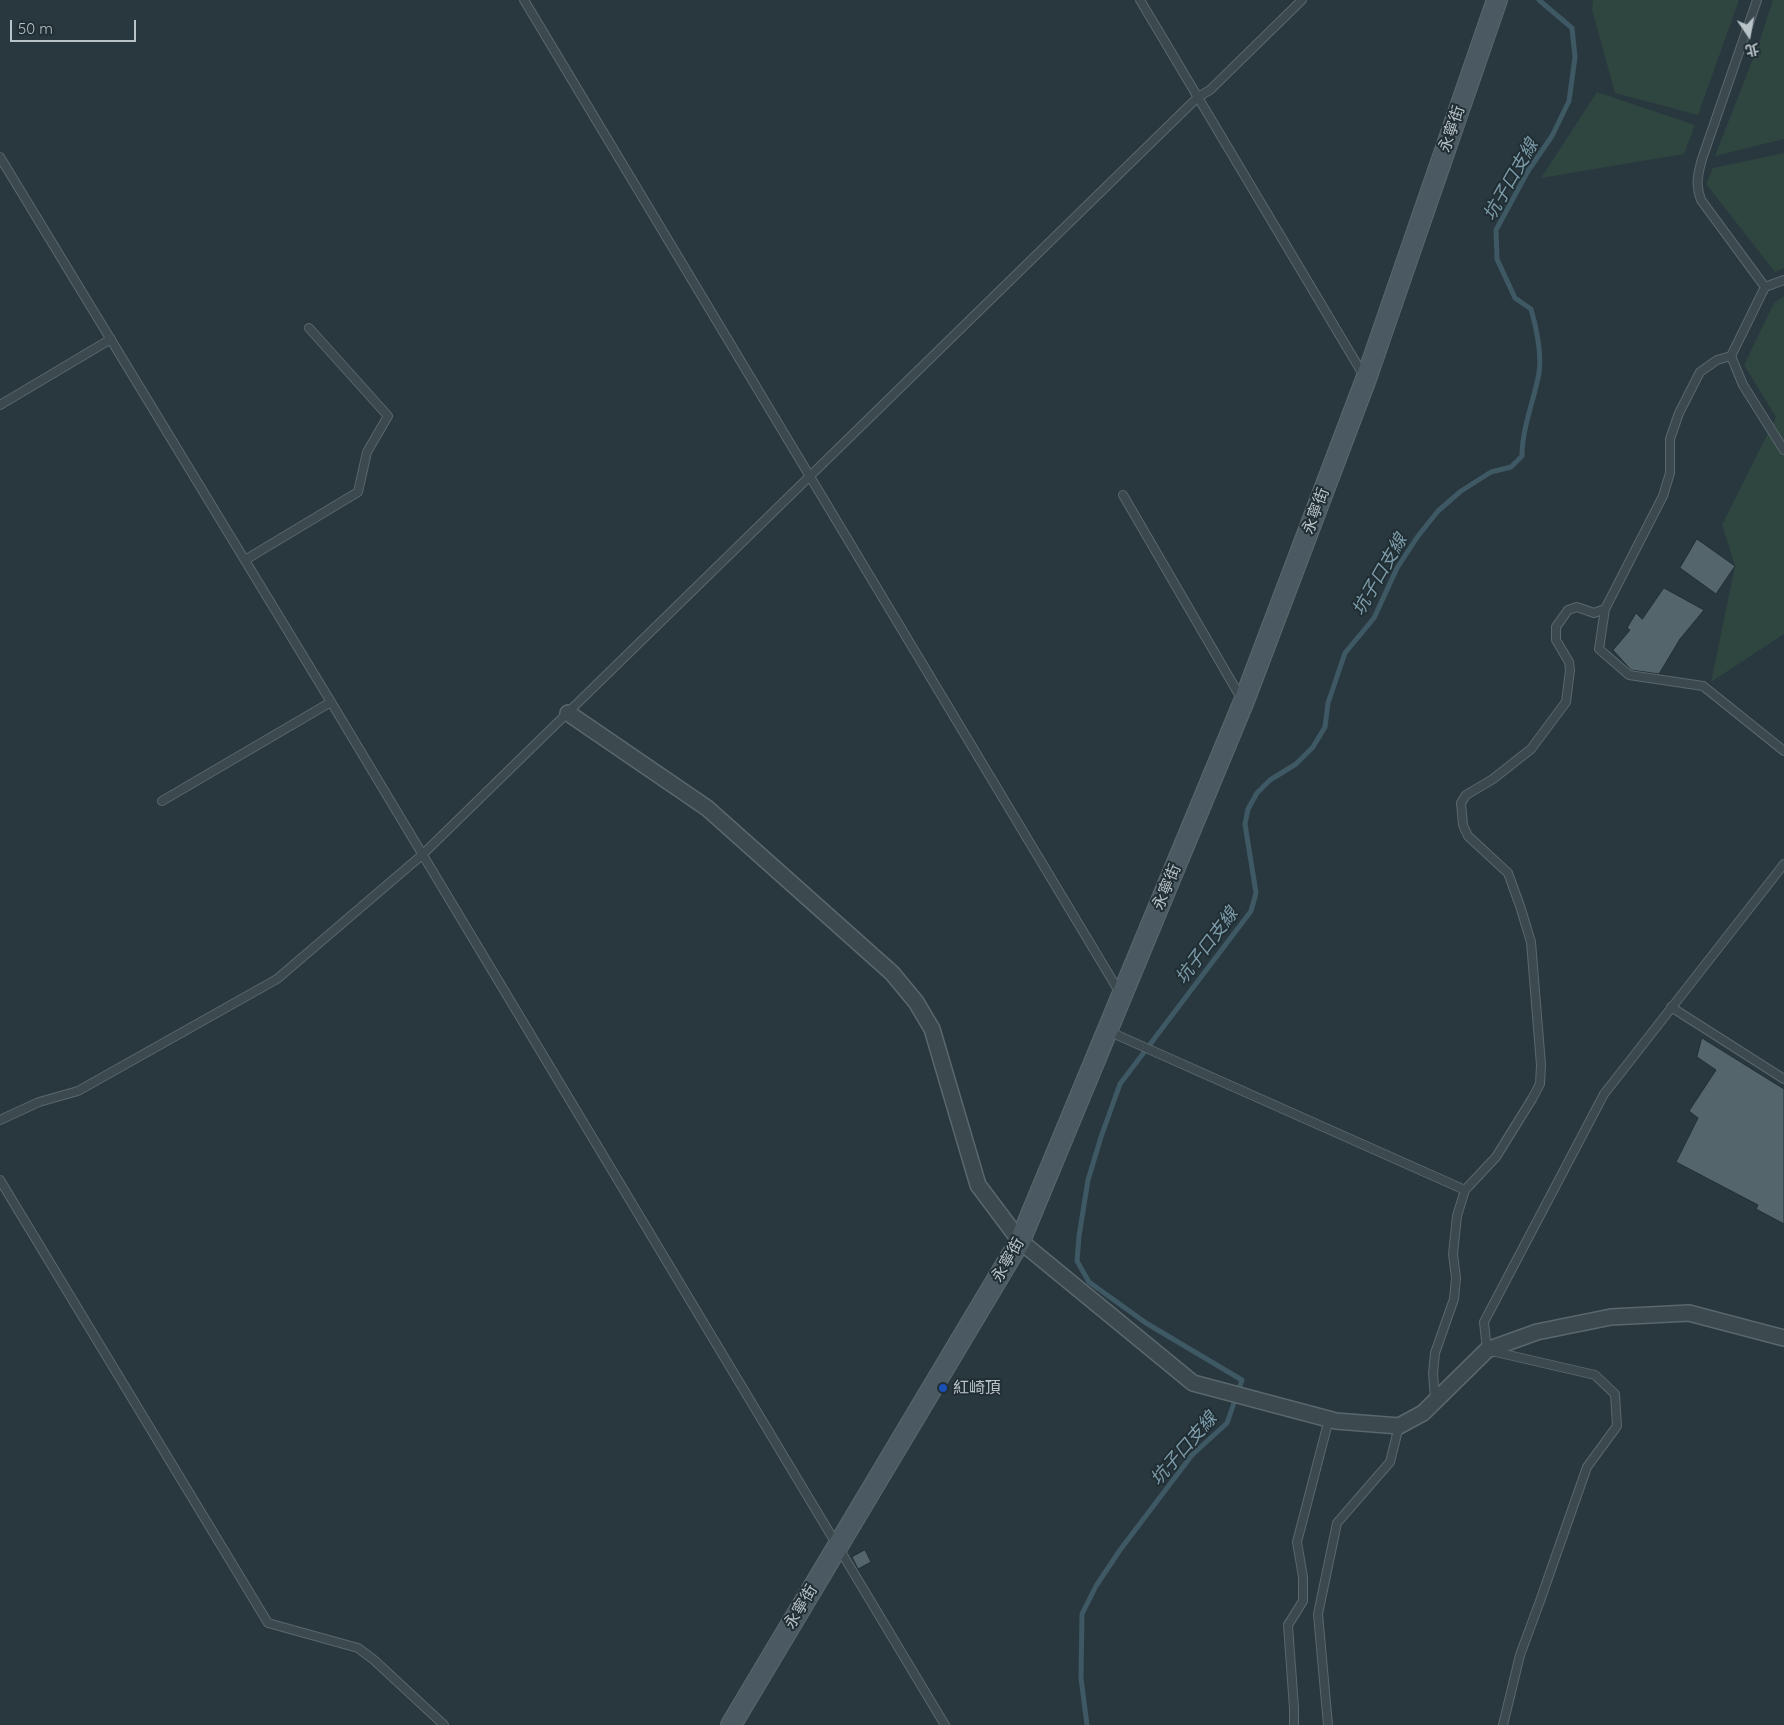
<!DOCTYPE html>
<html>
<head>
<meta charset="utf-8">
<style>
  body { margin:0 }
  #map { position:relative; width:1784px; height:1725px; overflow:hidden; background:#29383f; font-family:Quicksand,"Noto Sans TC",sans-serif }
  canvas { display:block }
  .north { position:absolute; left:1724px; top:10px; width:50px; height:50px; -webkit-text-stroke:4px #212e34; paint-order:stroke; rotate:168deg; font-size:14px; font-weight:700; line-height:20px; text-align:center; color:#b9c4c9 }
  .north::after { content:''; display:block; margin:auto; width:18px; height:22px; background:#b9c4c9; clip-path:polygon(50% 0,100% 100%,50% 72%,0 100%) }
  .scale { position:absolute; left:10px; top:20px; width:126px; height:22px; box-sizing:border-box; border:2px solid #b9c4c9; border-top:0; padding-left:6px; font-size:15px; line-height:18px; white-space:nowrap; color:#b9c4c9; -webkit-text-stroke:4px #212e34; paint-order:stroke }
</style>
</head>
<body>
<div id="map">
<canvas width="1784" height="1725"></canvas>
<div class="north">北</div>
<div class="scale">50 m</div>
</div>
<script>
const ctx = document.querySelector('canvas').getContext('2d');
ctx.lineJoin = 'round';
function fillPath(path, color) { ctx.fillStyle = color; ctx.fill(path, 'evenodd'); }
function strokePath(path, color, width, dash) { ctx.strokeStyle = color; ctx.lineWidth = width; ctx.lineCap = dash ? 'butt' : 'round'; ctx.setLineDash(dash || []); ctx.stroke(path); }
function label(font, color, halo, rows, align = 'center') {
  ctx.font = font + ' Quicksand,"Noto Sans TC",sans-serif'; ctx.lineWidth = 4; ctx.setLineDash([]); ctx.textBaseline = 'middle'; ctx.strokeStyle = halo; ctx.fillStyle = color; for (const [text, x, y, turn = 0] of rows) {
    ctx.save(); ctx.translate(x, y); ctx.rotate((+turn || 0) * Math.PI / 180); ctx.textAlign = isNaN(turn) ? turn : align; if (halo) ctx.strokeText(text, 0, 0); ctx.fillText(text, 0, 0); ctx.restore();
  }
}
const green = new Path2D(`
  M1593 0H1739L1698 115 1615 93 1592 10Z
  M1773 0H1784V139L1715 156 1758 46Z
  M1597 92 1695 125 1684 154 1541 178Z
  M1784 153V268L1775 272 1706 184 1713 168Z
  M1784 296V634L1711 682 1735 566 1722 525 1776 417 1744 365 1774 303Z`);
const stream = new Path2D(`
  M1087 1725 1081 1678 1082 1614 1096 1586 1120 1550 1192 1455 1227 1423 1242 1380 1146 1323 1089 1282 1077 1261 1079 1236 1088 1180 1101 1137 1120 1084 1251 911 1256 893 1245 824 1248 809 1257 793 1270 780 1296 764 1313 747 1325 727 1328 703 1345 653 1374 618 1397 568 1418 536 1438 511 1461 491 1491 472 1511 467 1522 456C1522 428 1534 401 1539 373 1542 352 1537 330 1531 309L1515 298 1497 259 1496 230 1528 171 1552 136 1569 101 1575 57 1572 28 1539 0`);
const building = new Path2D(`
  M1697 539 1735 566 1716 594 1680 568Z
  M1664 588 1704 610 1680 639 1659 674 1631 670 1613 650 1630 630 1627 628 1636 613 1642 619Z
  M1702 1038 1784 1089V1224L1756 1209 1758 1205 1676 1162 1698 1118 1689 1111 1716 1070 1697 1057Z
  M865 1550 871 1562 858 1569 852 1557Z`);
const lane = new Path2D(`
  M524 0 1120 993
  M1140 0 1364 376
  M0 157 331 702 945 1725
  M1765 287 1784 280
  M1731 356 1743 385 1784 450
  M0 405 111 339
  M1123 495 1241 698
  M245 560 358 492 367 452 388 416 309 328
  M1605 609 1599 649 1629 675 1703 686 1784 751
  M162 801 331 702
  M1671 1007 1784 1079
  M1108 1031 1465 1190
  M0 1120 39 1102 78 1091 277 979 422 855 1198 97 1210 90 1302 0
  M0 1180 268 1623 358 1648 374 1660 444 1725
  M1435 1400 1433 1373 1435 1353 1454 1299 1456 1278 1453 1254 1457 1216 1465 1190 1496 1157 1532 1099 1540 1084 1541 1065 1531 942 1520 906 1508 873 1468 836 1463 825 1461 803 1466 795 1493 779 1531 749 1566 702 1570 670 1569 662 1556 640V627L1568 610 1577 607 1594 613 1605 609 1663 496 1670 473V439L1679 413 1700 372 1717 360 1731 356 1765 287 1701 200C1695 184 1698 174 1702 159L1757 0
  M1294 1725V1708L1288 1625 1303 1601V1577L1297 1542 1329 1419
  M1328 1725 1318 1614 1337 1523 1390 1462 1399 1426
  M1503 1725 1520 1655 1540 1601 1587 1467 1617 1426 1615 1394 1595 1375 1487 1350 1484 1322 1604 1094 1784 864`);
const street = new Path2D(`
  M568 713 707 808 892 973 916 1002 932 1029 978 1185 1020 1241 1193 1383 1336 1421 1399 1426 1423 1413 1487 1350 1537 1332 1611 1317 1689 1313 1784 1338`);
const secondary = new Path2D(`
  M731 1725 1020 1241 1244 701 1366 379 1497 0`);
const markers = [
  [943,1388,5,"#1a4fb4"]
];
const streetNames = [
  ["永寧街",1452,129,-71],
  ["永寧街",1316,511,-69],
  ["永寧街",1167,887,-67],
  ["永寧街",1008,1260,-60],
  ["永寧街",801,1607,-59]
];
const poiNames = [
  ["紅崎頂",953,1388]
];
const waterNames = [
  ["坑子口支線",1511,180,-60],
  ["坑子口支線",1380,575,-60],
  ["坑子口支線",1207,946,-53],
  ["坑子口支線",1184,1449,-49]
];
fillPath(green, '#2f4540');
strokePath(stream, '#3e5864', 5);
fillPath(building, '#54656b');
strokePath(building, '#233036', 1);
strokePath(lane, '#5a676c', 10);
strokePath(street, '#5a676c', 18);
strokePath(secondary, '#5a676c', 22);
strokePath(lane, '#3c494f', 8);
strokePath(street, '#3c494f', 15);
strokePath(secondary, '#4b5a62', 20);
for (const [x, y, r, color] of markers) { const dot = new Path2D(); dot.arc(x, y, r, 0, 2 * Math.PI); ctx.fillStyle = color; ctx.fill(dot); strokePath(dot, '#212e34', 2); }
label('16px', '#b9c4c9', '#212e34', streetNames);
label('16px', '#b9c4c9', '#212e34', poiNames, 'left');
label('italic 18px', '#7d9caa', '#212e34', waterNames);
</script>
</body>
</html>
